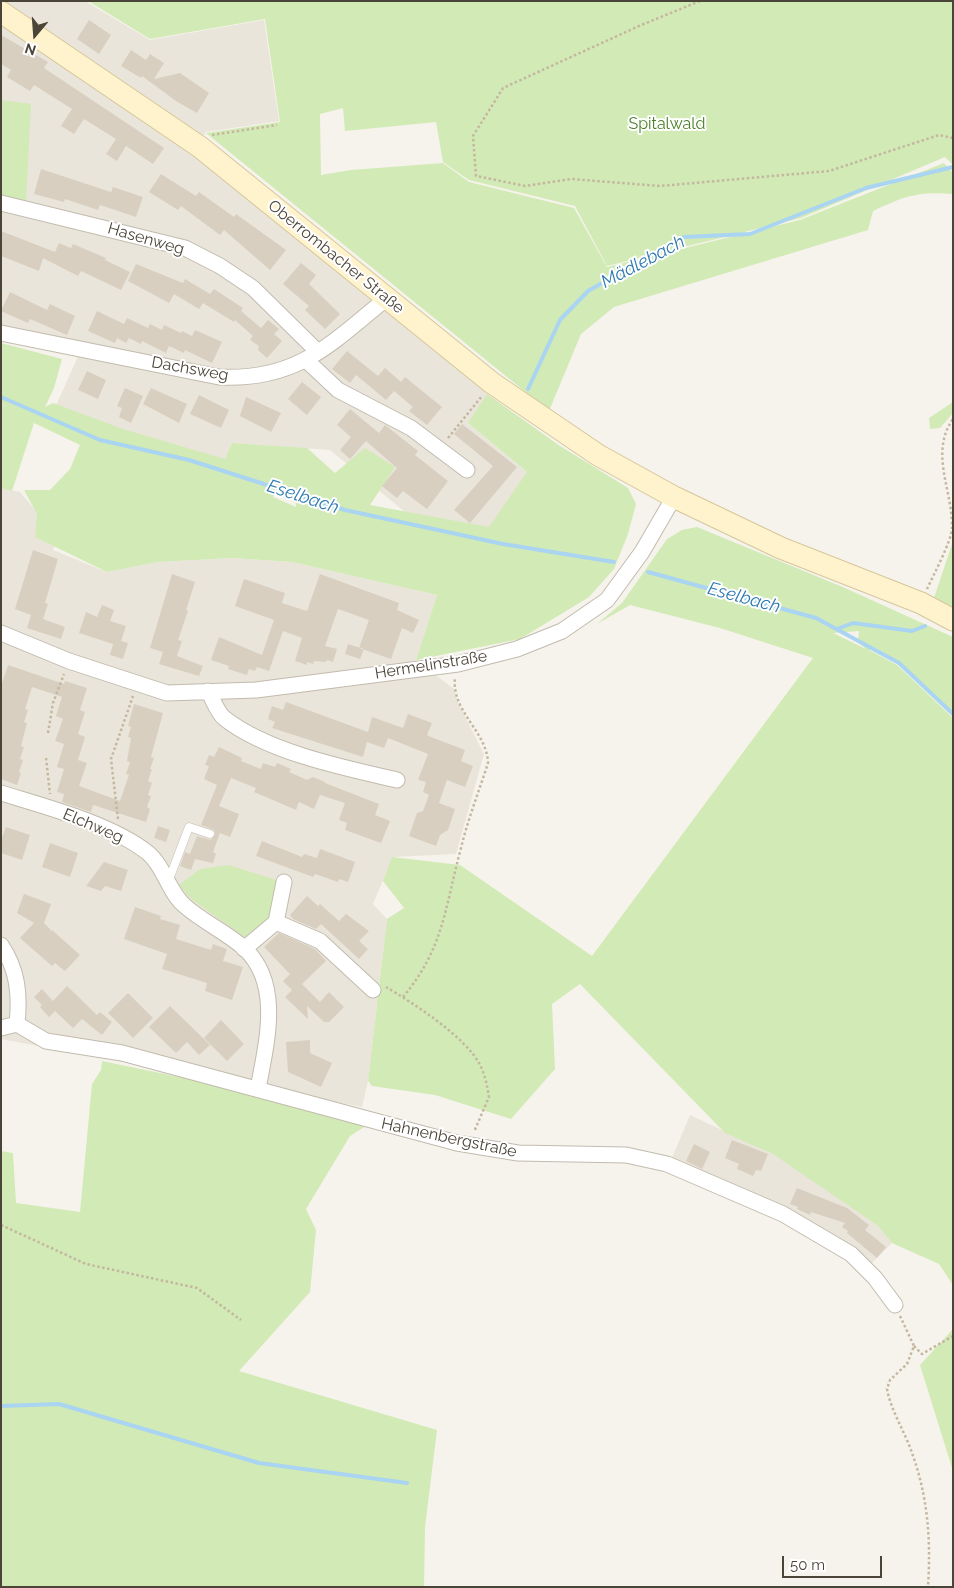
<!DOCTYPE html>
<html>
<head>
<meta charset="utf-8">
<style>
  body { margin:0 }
  #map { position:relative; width:954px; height:1588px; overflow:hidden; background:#f6f3ec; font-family:Raleway,sans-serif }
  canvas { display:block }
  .frame { position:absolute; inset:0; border:2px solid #4b4439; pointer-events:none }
  .north { position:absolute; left:10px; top:10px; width:50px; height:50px; -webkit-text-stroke:4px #fff; paint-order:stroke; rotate:198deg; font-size:14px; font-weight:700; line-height:20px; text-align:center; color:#4b4439 }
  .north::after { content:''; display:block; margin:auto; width:18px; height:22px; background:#4b4439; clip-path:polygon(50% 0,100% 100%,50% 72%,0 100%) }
  .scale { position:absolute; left:782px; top:1556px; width:100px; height:22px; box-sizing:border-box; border:2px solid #4b4439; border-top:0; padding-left:6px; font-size:15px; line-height:18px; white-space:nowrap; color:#4b4439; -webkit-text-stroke:4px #fff; paint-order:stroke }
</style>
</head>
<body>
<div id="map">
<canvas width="954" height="1588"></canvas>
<div class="frame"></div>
<div class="north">N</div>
<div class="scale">50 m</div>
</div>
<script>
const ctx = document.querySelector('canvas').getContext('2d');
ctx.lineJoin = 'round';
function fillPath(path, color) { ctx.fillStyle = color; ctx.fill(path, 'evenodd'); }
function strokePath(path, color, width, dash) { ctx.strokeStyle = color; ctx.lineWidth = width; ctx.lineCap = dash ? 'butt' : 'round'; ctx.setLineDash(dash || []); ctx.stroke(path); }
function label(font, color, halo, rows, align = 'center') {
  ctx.font = font + ' Raleway,sans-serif'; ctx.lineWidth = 4; ctx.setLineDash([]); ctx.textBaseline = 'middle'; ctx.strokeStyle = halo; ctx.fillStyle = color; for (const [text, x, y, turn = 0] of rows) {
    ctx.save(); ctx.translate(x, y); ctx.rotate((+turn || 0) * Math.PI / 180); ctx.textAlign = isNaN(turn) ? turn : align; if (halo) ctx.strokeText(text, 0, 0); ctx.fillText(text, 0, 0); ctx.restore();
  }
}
const residential = new Path2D(`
  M1 1H85L150 40 264 20 279 121 206 132 193 150 480 385 487 394 469 424 540 483 520 547 423 527 330 450 232 443 222 467 50 419 79 354 1 338Z
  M1 488 20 492 57 536 53 550 107 572 158 562 232 558 292 562 437 595 416 660 454 689 458 703 484 754 456 854 393 857 373 904 387 919 368 1081 362 1107 1 1039Z
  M690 1115 773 1154 834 1187 877 1225 892 1243 870 1265 672 1158Z`);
const green = new Path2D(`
  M88 1H953V165L945 157 801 218 607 266 575 206 469 180 443 162 436 122 345 131 343 108 320 114 321 175 351 170 443 163 469 182 574 208 607 267 800 220 944 163 953 173V194C919 191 904 196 873 211L868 230 614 307 581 334 549 411 206 133 280 122 265 19 150 39Z
  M1 100 31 104 26 203 1 197Z
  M1 343 62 359 54 388 45 407 53 403 123 429 225 459 232 443 307 448 335 473 365 448 395 467 370 505 489 527 527 472 468 423 487 394 560 446 628 488 636 504 628 534 614 569 589 597 520 639 416 660 437 595 292 562 232 558 158 562 107 572 35 537 37 514 24 490H50L70 469 80 445 34 423 12 491 1 488V404L7 407 1 403ZM281 485 295 494 296 507 273 497Z
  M953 402V413L940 428 930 429 929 418Z
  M697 527 845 588 953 637V714L899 663 876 648 869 650 897 665 953 718V1285L939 1264 892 1243 877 1225 773 1154 725 1133 580 984 552 1004 555 1069 511 1119 435 1095 372 1086 368 1081 387 919 404 908 383 881 392 857 460 865 592 956 813 658 720 628 630 605 597 624 622 603 667 539 682 530ZM859 631 858 642 866 649 833 633Z
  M953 541V612L933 601Z
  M229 865 279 881 269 919 248 939 191 899 179 885 200 869Z
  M102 1061 256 1093 369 1124 350 1136 306 1209 316 1230 310 1292 239 1371 437 1430 425 1527 424 1587H1V1151L13 1153 16 1203 80 1212 92 1084 101 1070Z
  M953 1329V1471L920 1365Z`);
const stream = new Path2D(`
  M528 389 560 320 588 291 684 237 750 234 866 188 953 167
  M1 397 100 440 189 460 345 510 503 544 614 562
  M648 572 816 618 899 663 953 714
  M837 629 853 623 912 631 925 626
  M1 1406 59 1404 259 1463 407 1483`);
const building = new Path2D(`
  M89 20 111 35 99 54 77 39Z
  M1 35 48 62 44 68 164 148 153 164 126 146 117 161 106 154 116 139 84 119 74 134 61 126 72 109 34 85 30 91 7 77 11 70 1 64Z
  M131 50 146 60 150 54 164 63 154 79 180 73 209 93 197 113 176 101 142 76 141 78 121 66Z
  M41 169 111 192 113 187 143 197 136 217 100 205 98 210 65 199 64 202 34 194Z
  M161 174 196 196 199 192 234 217 236 214 286 250 270 270 224 230 220 235 181 206 178 210 149 192Z
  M1 231 55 252 59 243 71 248 73 244 106 258 105 260 130 272 121 290 81 271 78 276 43 258 39 271 1 256Z
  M301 263 316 275 309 284 340 314 325 329 305 310 309 306 283 284Z
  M136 264 183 283 185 279 210 294 214 289 243 308 241 311 261 328 268 320 279 329 274 334 282 341 267 358 258 350 259 346 250 340 253 336 235 320 234 322 203 303 199 309 174 294 169 303 128 281Z
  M10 292 47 310 50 304 75 316 67 335 30 319 28 323 1 311Z
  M97 311 124 324 127 318 148 328 150 324 162 330 164 325 181 333 182 331 192 336 195 330 222 342 212 363 185 350 184 353 169 346 166 353 142 341 141 344 129 338 126 343 117 338 115 343 88 331Z
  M347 351 378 376 385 368 401 382 405 377 442 407 427 425 409 411 413 407 394 391 386 400 356 375 350 383 332 369Z
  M87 371 106 380 98 399 78 390Z
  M302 382 321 397 307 415 288 399Z
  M125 388 143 396 131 423 119 417 122 408 117 406Z
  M151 388 187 404 179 423 143 404Z
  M199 395 229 410 221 428 190 414Z
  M246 397 281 413 271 432 240 416Z
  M350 409 379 433 385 425 418 451 415 455 448 481 427 509 403 491 397 498 382 486 397 468 366 441 350 459 340 450 351 437 337 425Z
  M462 424 517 467 470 523 454 510 493 466 454 434Z
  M33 550 58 559 45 603 48 604 43 619 65 627 61 639 27 628 31 615 15 609Z
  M172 574 195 582 186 610 188 611 178 640 182 641 177 656 203 666 199 676 159 664 163 652 150 648Z
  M320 574 399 603 397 610 419 620 413 633 402 628 391 659 359 648 369 620 338 609 325 646 337 649 333 662 327 660 326 662 314 661 313 664 307 662V665L295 661 302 638 283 631 269 671 257 667 255 671 249 669 247 675 228 669 229 666 211 660 219 637 262 655 274 620 235 606 244 579 285 593 282 603 307 611Z
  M102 605 114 610 110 621 126 626 121 641 128 643 123 659 110 655 113 644 79 633 86 612 97 617Z
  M348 644 364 649 360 659 345 654Z
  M8 665 64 684 65 681 87 688 80 710 85 712 78 734 85 737 78 760 87 763 79 786 120 801 129 775 126 774 130 762 127 761 131 738 128 737 131 727 128 726 134 704 163 713 151 757 154 758 150 769H152L148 781 152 783 148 795 151 796 147 807 150 809 146 822 93 805 91 812 62 802 64 794 57 792 64 769 57 767 64 744 55 741 63 719 56 716 62 697 32 687 25 709 28 710 24 722 27 723 21 746 24 747 20 759 23 760 19 772 21 773 17 785 1 779V686Z
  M286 702 368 732 372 717 403 728 408 714 432 723 427 735 431 737 465 750 461 761 473 766 465 787 447 780 439 803 455 809 448 830 440 835 436 846 409 836 417 813 423 811 429 795 423 792 426 782 418 780 428 754 388 738 384 748 367 742 363 757 272 728 275 722 268 719 272 706 283 710Z
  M219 747 242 758 241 761 261 769 263 763 275 767 277 763 291 769 289 772 307 780 313 777 325 782V783L379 804 375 815 390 821 381 843 345 830 347 823 339 820 345 803 320 795 314 809 299 802 296 810 254 792 256 788 231 778 219 806 239 814 230 837 220 833 213 852 216 854 213 863 195 859 191 870 180 866 185 852 190 854 197 836 211 840 215 835 214 830 201 825 217 785 204 779 209 766 205 765 209 755 214 757Z
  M158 826 170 830 166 842 154 838Z
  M6 827 30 835 22 860 1 853V840Z
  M262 841 302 857 304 854 317 858 320 849 355 862 348 882 339 879 338 882 315 874 313 877 256 856Z
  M50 843 78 853 70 877 42 867Z
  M104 862 128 870 121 891 105 886 101 891 86 886Z
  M24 894 51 904 44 923 51 930 50 933 52 930 80 955 65 971 55 963 52 966 20 938 34 923 17 913Z
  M307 896 318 906 320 904 339 921 346 914 369 931 359 941 368 949 359 959 321 924 316 929 293 919 290 915Z
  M135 907 161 916 160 919 180 925 176 939 211 950 213 944 227 949 223 961 243 967 232 1000 205 991 207 983 162 969 167 954 124 939Z
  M279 933 315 949 326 961 302 984 320 1002 329 992 344 1007 329 1022H324L307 1006 308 1019 285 997 292 990 283 981 290 974 264 947Z
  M67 986 97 1015 100 1012 112 1022 102 1035 82 1019 73 1028 55 1011 49 1017 40 1007 42 1005 34 997 42 989 53 1001Z
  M128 993 153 1018 133 1038 108 1013Z
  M170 1006 210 1045 199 1055 187 1042 176 1053 149 1027Z
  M221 1020 244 1044 227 1061 204 1038Z
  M310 1040V1053L332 1063 321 1087 288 1072 286 1042Z
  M732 1140 768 1154 761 1171 756 1170 753 1176 737 1169 739 1164 725 1158Z
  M694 1144 710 1152 702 1169 686 1161Z
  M797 1188 847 1208 869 1225 865 1230 886 1247 877 1258 847 1233 848 1231 842 1227 845 1223 811 1212 810 1215 797 1209 798 1207 790 1204Z`);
const path = new Path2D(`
  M700 1 639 26 503 88 473 136 476 176 525 186 571 179 660 186 829 171 939 135 953 138
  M212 135 277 125
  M448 438 482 396
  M927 589C933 576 952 540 952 528 953 491 929 453 953 419
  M48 733 53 703 64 674
  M46 758 50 794
  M118 819 111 759 133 696
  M386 987C413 1003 464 1036 479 1063 485 1074 487 1085 489 1097L474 1132
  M403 997C444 948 445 907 461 848 468 819 479 791 488 763 487 731 451 712 455 677
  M1 1225 86 1264 197 1288 241 1320
  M900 1316 914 1346 907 1364 890 1380 887 1389C891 1411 905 1432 912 1453 928 1497 931 1540 928 1587
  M914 1346 922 1354 953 1336`);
const lane = new Path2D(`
  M168 882 189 827 210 834`);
const street = new Path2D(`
  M1 203 185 248 220 266 253 288 318 352
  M1 333 219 377C297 381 331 344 387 298
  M306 360 338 390 411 428 467 470
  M1 633 69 661 167 693 256 690 458 664 517 649 562 631 607 600 642 552 674 497
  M208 691C213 699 217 712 224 718 267 752 344 768 397 780
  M1 793C46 807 112 824 148 853 164 866 169 893 185 906 203 922 226 932 244 948 283 984 266 1044 258 1089
  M276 922 320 941 373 990
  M1 945C18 970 20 995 17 1024
  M244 949 276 922 284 882
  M1 1028 17 1024 46 1041 122 1053 457 1143 518 1153 626 1155 667 1164 783 1214 851 1254 875 1278 895 1305`);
const secondary = new Path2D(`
  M1 12 200 147 492 383 598 455 674 497 781 548 921 603 953 620`);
const parkNames = [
  ["Spitalwald",667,124]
];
const streetNames = [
  ["Hasenweg",146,239,16],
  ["Oberrombacher Straße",336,257,39],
  ["Dachsweg",190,369,10],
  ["Hermelinstraße",431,665,-9],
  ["Elchweg",93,826,23],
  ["Hahnenbergstraße",449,1138,12]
];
const waterNames = [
  ["Mädlebach",643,262,-28],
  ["Eselbach",303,497,18],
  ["Eselbach",744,598,15]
];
fillPath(residential, '#eae5da');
fillPath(green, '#d2eab5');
strokePath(stream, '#a9d4f2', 4);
fillPath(building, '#d8cfc1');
strokePath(lane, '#c2bbae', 9);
strokePath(street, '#c2bbae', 17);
strokePath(secondary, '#d6c79b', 23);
strokePath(path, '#c4b79f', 2.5, [2.5, 2.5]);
strokePath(lane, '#fff', 8);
strokePath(street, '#fff', 15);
strokePath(secondary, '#fff3cd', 21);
label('16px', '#4a7f2a', '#fff', parkNames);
label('16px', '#4b4439', '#fff', streetNames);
label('italic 18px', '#2e7ab2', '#fff', waterNames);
</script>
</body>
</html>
